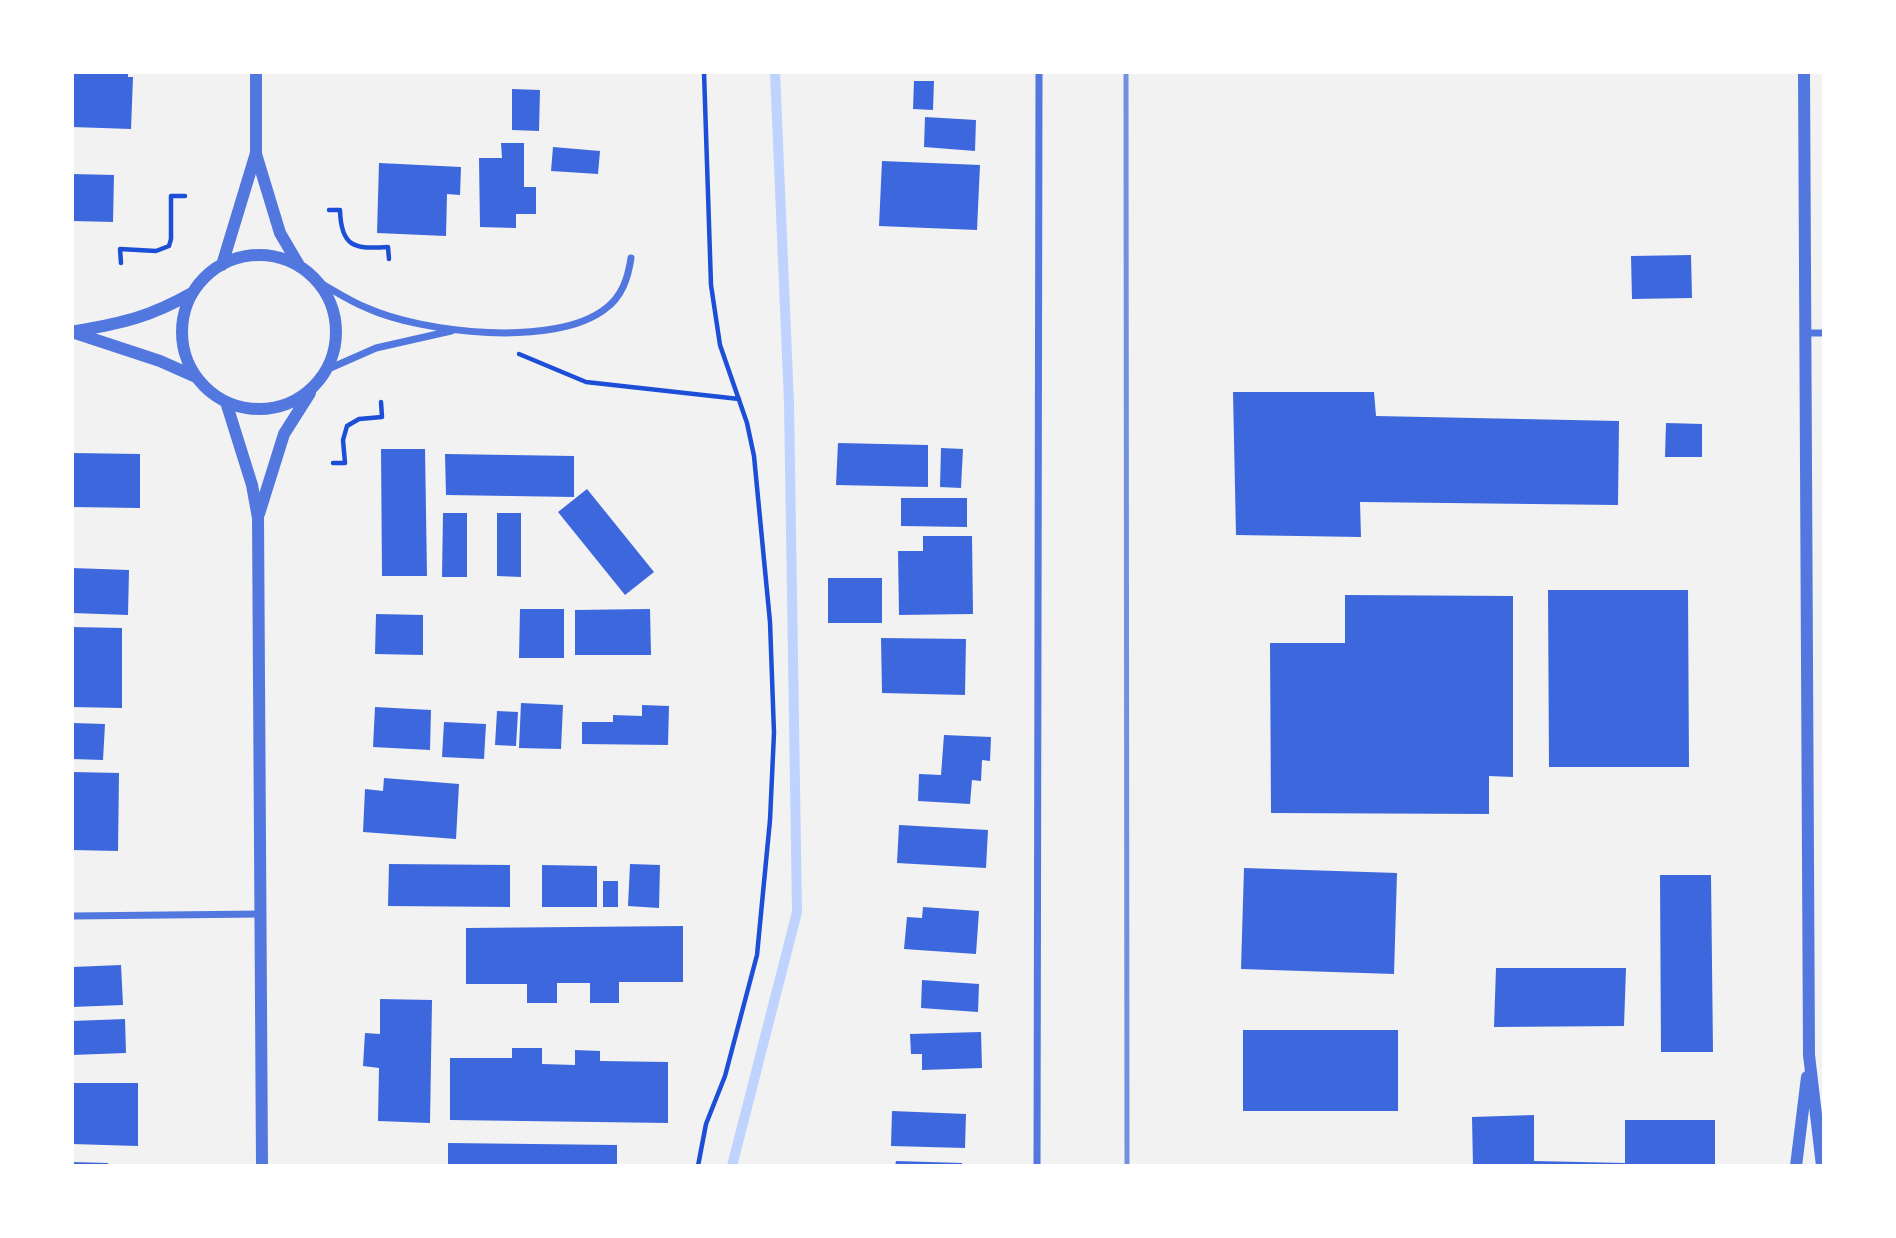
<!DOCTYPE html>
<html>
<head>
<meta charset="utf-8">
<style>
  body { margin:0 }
  #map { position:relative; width:1896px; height:1238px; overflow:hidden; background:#f2f2f2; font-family:Inter,sans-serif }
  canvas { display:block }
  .frame { position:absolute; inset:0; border:74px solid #fff; pointer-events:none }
</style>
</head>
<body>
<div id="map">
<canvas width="1896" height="1238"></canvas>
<div class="frame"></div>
</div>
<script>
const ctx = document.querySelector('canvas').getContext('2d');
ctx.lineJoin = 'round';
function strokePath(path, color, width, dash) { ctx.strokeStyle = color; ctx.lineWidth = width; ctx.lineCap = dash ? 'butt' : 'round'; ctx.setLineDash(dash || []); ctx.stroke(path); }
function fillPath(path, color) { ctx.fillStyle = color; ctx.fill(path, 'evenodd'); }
const stream = new Path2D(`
  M732 1166 797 912 789 403 775 72`);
const building = new Path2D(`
  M72 72H128V77H133L131 129 72 127Z
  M914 81H934L933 110 913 109Z
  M512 89 540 90 539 131 512 130Z
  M925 117 976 120 975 151 924 147Z
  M501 143H524V187H536V214H516V228L480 227 479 158H502Z
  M553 147 600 151 598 174 551 171Z
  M882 161 980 165 977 230 879 226Z
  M379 163 461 167 460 195 447 194 446 236 377 233Z
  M72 174 114 175 113 222 72 221Z
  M1691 255 1692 298 1632 299 1631 256Z
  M1233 392H1374L1376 416 1619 421 1618 505 1360 502 1361 537 1236 535Z
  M1666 423 1702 424V457H1665Z
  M838 443 928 445V487L836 485Z
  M941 448 963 449 961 488 940 487Z
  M381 449H425L427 576H382Z
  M72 453 140 454V508L72 507Z
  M445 454 574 456V497L446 495Z
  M587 489 654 572 625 595 558 512Z
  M901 498H967V527L901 526Z
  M443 513H467V577H442Z
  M497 513H521V577L497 576Z
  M923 536H972L973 614 899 615 898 551H923Z
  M72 568 129 570 128 615 72 613Z
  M828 578H882V623H828Z
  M1548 590H1688L1689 767H1549Z
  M1345 595 1513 596V777L1489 776V814L1271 813 1270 643H1345Z
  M520 609H564V658H519Z
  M650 609 651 655H575V610Z
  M376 614 423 615V655L375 654Z
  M72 627 122 628V708L72 707Z
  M881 638 966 639 965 695 882 693Z
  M521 703 563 705 561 749 519 748Z
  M642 705 669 706 668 745 582 744V722H613V715L642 716Z
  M375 707 431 710 430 750 373 747Z
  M497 711 518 712 516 746 495 745Z
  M444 722 486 724 484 759 442 757Z
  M72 723 105 724 103 760 72 759Z
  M944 735 991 737 990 761 982 760 981 781 972 780 970 804 918 801 919 774 941 775Z
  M72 772 119 773 118 851 72 850Z
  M384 778 459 784 456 839 363 832 365 789 383 791Z
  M899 825 988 830 986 868 897 863Z
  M389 864 510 865V907L388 906Z
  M630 864 660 865 659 908 628 906Z
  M542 865 597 866V907H542Z
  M1244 868 1397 873 1394 974 1241 969Z
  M1660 875H1711L1713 1052H1661Z
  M603 881H618V907H603Z
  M923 907 979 911 976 954 904 949 907 917 922 918Z
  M683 926V982H619V1003H590V983H557V1003H527V984H466V928Z
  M121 965 123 1005 72 1007V967Z
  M1496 968H1626L1624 1026 1494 1027Z
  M922 980 979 984 978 1012 921 1008Z
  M380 999 432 1000 430 1123 378 1121 379 1068 363 1066 365 1033 380 1034Z
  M125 1019 126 1053 72 1055V1021Z
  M1243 1030H1398V1111H1243Z
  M981 1032 982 1068 922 1070V1054H911L910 1034Z
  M512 1048H542V1064L575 1065V1050L600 1051V1061L668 1062V1123L450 1120V1058H512Z
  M72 1083H138V1146L72 1144Z
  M892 1111 966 1114 965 1148 891 1146Z
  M1534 1115V1161L1625 1163V1120H1715V1166H1473L1472 1117Z
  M448 1143 617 1145V1166H448Z
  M896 1161 962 1163V1166H895Z
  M72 1162 108 1163V1166H72Z`);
const path = new Path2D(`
  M329 210H340C341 248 355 249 388 247L389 259
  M121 263 120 249 156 251 169 246 171 239V196H185
  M519 354 586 382 739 399
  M333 463H345L343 440 347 426 359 419 382 417 381 402
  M698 1166 706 1124 725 1076 757 955 770 820 774 733 770 622 754 456 747 423 720 345 711 285 704 72`);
const minor = new Path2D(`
  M315 280C332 289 349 301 367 308 422 333 555 348 605 309 622 297 628 278 631 258
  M1805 333H1824
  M326 370 376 348 451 331
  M72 916 261 914
  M1037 1166 1039 72`);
const tertiary = new Path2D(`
  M1804 72 1809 1055 1822 1166
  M256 154 280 233 300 267
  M182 332a77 77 0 1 1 154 0a77 77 0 1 1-154 0Z
  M222 265 256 153V72
  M76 331C123 323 150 317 192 293
  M72 332 160 361 196 377
  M226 402 252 485 258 518 262 1166
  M259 514 284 434 310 393
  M1796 1166 1807 1077`);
const rail = new Path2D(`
  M1126 72 1127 1166`);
strokePath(stream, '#bfd3fe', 10);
fillPath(building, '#3d67dc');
strokePath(path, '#1d4ed8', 4.5);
strokePath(minor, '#5277de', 7);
strokePath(tertiary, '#5277de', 12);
strokePath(rail, '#7290e2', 5);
</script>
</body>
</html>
